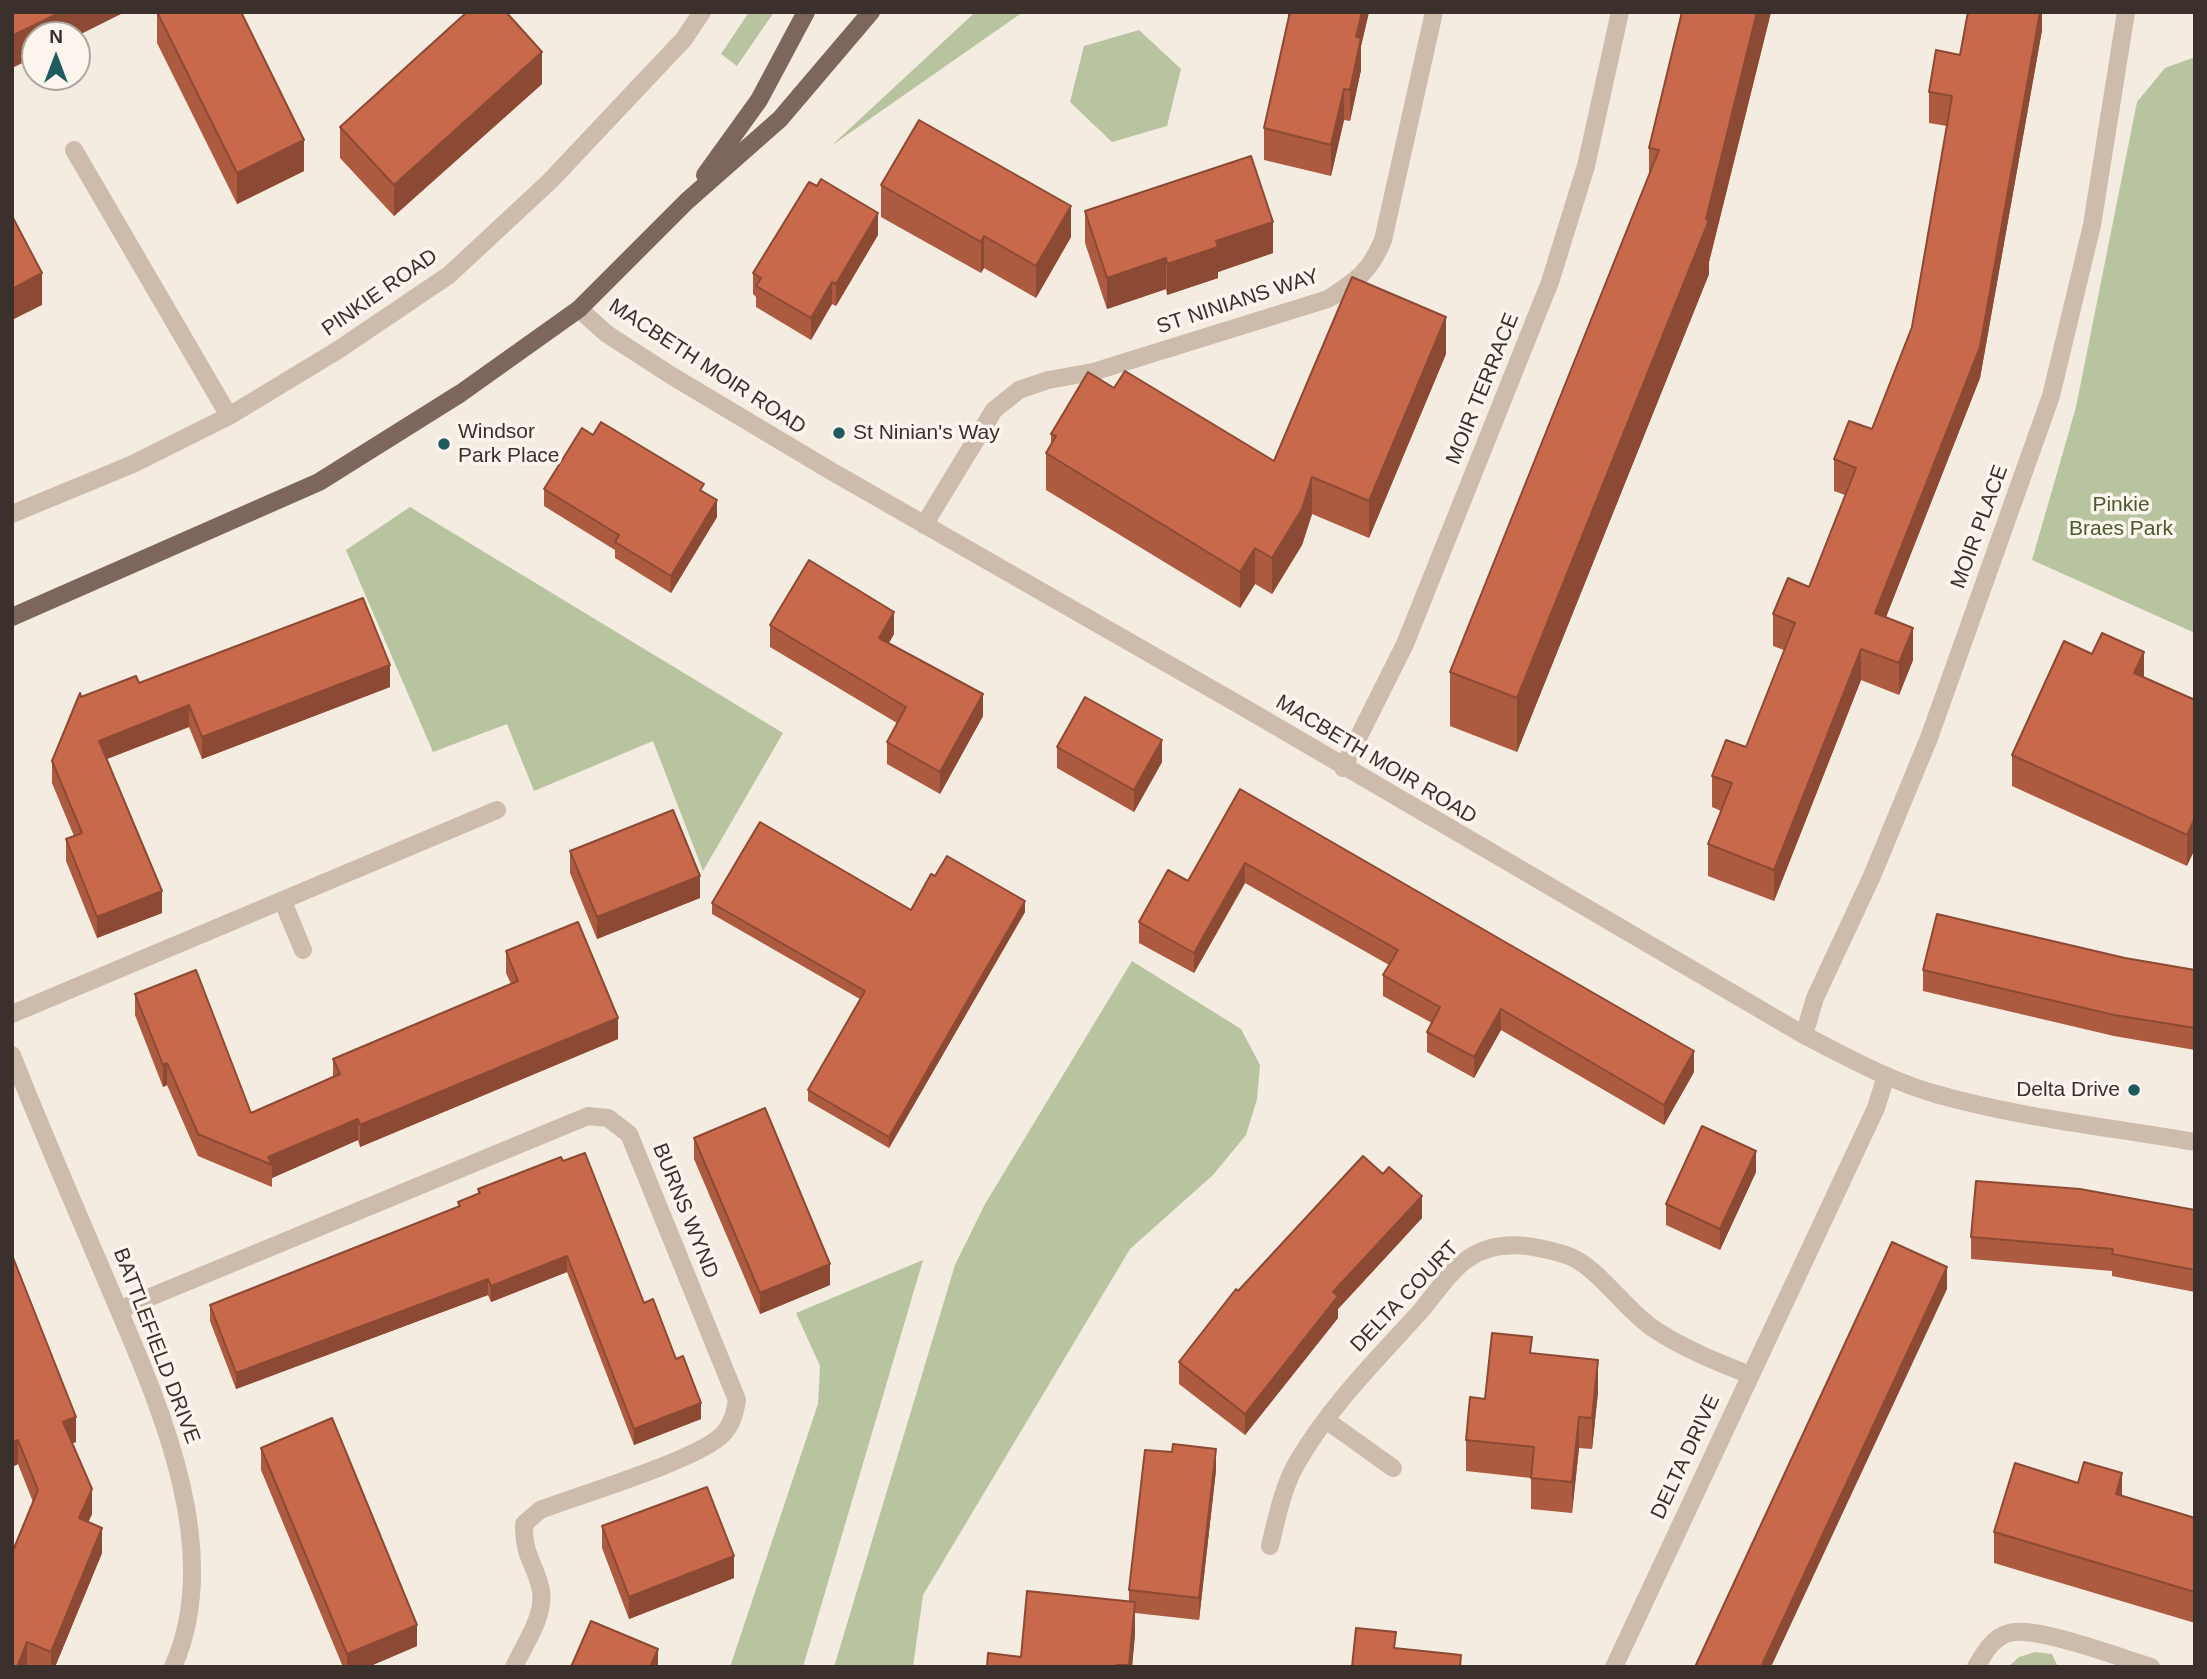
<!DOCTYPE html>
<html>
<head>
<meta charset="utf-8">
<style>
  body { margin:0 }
  #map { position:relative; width:2207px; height:1679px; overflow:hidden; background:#f4ebe1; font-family:Helvetica,sans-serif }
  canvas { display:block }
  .frame { position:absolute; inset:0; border:14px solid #3b302b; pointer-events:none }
  .north { position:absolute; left:21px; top:21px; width:70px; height:70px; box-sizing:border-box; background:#fbf5ee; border:2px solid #aea6a0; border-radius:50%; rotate:0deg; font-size:19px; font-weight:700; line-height:28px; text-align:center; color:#3b302b }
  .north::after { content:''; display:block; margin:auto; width:24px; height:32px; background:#1f5a5e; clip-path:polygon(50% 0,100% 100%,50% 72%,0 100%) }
</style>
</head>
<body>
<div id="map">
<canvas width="2207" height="1679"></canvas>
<div class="frame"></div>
<div class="north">N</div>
</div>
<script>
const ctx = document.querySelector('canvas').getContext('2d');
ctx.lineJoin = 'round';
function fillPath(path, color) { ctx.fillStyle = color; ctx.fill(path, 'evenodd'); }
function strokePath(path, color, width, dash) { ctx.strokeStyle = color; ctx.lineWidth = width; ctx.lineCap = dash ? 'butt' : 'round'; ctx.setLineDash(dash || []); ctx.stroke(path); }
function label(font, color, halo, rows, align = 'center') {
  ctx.font = font + ' Helvetica,sans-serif'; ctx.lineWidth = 7; ctx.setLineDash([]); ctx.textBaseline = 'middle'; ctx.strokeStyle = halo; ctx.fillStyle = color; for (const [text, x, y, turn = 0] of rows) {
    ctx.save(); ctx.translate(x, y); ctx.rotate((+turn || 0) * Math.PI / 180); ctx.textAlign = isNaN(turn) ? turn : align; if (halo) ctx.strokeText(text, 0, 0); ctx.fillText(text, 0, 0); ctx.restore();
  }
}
const green = new Path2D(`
  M749 12H774L737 66 721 54Z
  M976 12H1023L831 146 971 16Z
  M1139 30 1181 69 1167 126 1112 142 1070 102 1084 46Z
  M2195 57V633L2032 560 2076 407 2137 102 2165 68Z
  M410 507 783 733 703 871 653 741 534 791 507 724 433 752 346 550Z
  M1132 961 1241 1029 1260 1065 1257 1099 1246 1135 1213 1175 1130 1249 923 1595 913 1667H834L955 1265 985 1204Z
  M923 1260 803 1667H730L818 1404 820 1366 796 1313Z
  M2035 1652 2052 1654 2058 1667H2008L2019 1657Z`);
const minor = new Path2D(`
  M74 150 229 416
  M579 309 607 334 672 376 831 471 1250 711 1804 1035C1847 1057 1890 1081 1936 1094 2020 1118 2109 1127 2195 1142
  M12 514 133 464 229 416 338 350 449 275 550 181 684 39 702 12
  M924 525 994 410 1019 390 1048 380 1093 372 1328 299C1356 281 1370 272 1383 240L1434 12
  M1343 768 1405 644 1550 282 1586 166 1620 12
  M283 902 303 950
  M12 1014 497 810
  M1804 1035 1815 998 1872 876 1929 738 2051 396 2092 225 2126 12
  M12 1055C41 1129 73 1202 104 1275 152 1389 228 1544 173 1667
  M119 1310 588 1116 608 1118 629 1134 737 1400C735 1413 732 1425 722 1435 697 1460 579 1495 540 1510L524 1524C523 1557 536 1564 541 1591 545 1616 524 1645 514 1667
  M1326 1420 1393 1468
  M1270 1546C1277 1517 1283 1486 1298 1461 1330 1406 1377 1359 1419 1313 1434 1296 1450 1270 1469 1258 1498 1238 1535 1245 1566 1255 1596 1264 1625 1310 1654 1329 1684 1349 1717 1362 1750 1375
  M1614 1667 1876 1108 1886 1076
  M1976 1667C1984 1653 1993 1637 2009 1633 2034 1625 2122 1658 2151 1667`);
const major = new Path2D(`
  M705 175 759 100 806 12
  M12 617 319 482 461 393 579 309 687 201 780 119 871 12`);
const wall = new Path2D(`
  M157 12 304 171 237 204 157 43Z
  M1288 12H1369L1361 46V70L1350 121 1344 120 1331 176 1264 160V128L1288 20Z
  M1682 12H1771L1709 262V274L1517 752 1450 726V672L1649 176V148Z
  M2042 12V30L1980 378 1886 617 1913 660 1899 695 1861 680 1774 901 1708 876V844L1721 811 1712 807V776L1746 747 1784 650 1773 646V614L1809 587 1845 495 1834 491V459L1872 429 1912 327 1947 126 1929 123V92L1960 55Z
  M542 84 394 216 340 158V127Z
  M881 185 1071 237 1036 298 984 268 981 273 881 217Z
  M1085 211 1273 253 1218 272V278L1167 295 1166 289 1107 309 1085 243Z
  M878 235 836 306 832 304 811 340 756 307V297L753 294V273Z
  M1446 354 1369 538 1312 514 1302 545 1272 594 1255 584 1240 608 1046 490V453L1051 445V434L1114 388 1274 461Z
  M593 435 704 492 717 517 671 593 615 558V550L544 506V489Z
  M770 625 894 634 889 643 983 716 940 794 887 764V742L897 723 770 647Z
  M2144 677 2195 700 2187 866 2012 786V755Z
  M139 683 390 687 202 759 189 727 107 759 162 913 97 938 66 861V839L74 836 52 783V761L81 697Z
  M1057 747 1162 762 1134 812 1057 768Z
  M1240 789 1694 1072 1664 1125 1501 1030 1474 1078 1427 1052V1032L1432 1023 1383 996V975L1389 965 1245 883 1194 973 1139 943V922L1188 881Z
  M570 851 700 898 597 939 570 873Z
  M935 876 1025 912 889 1148 808 1101V1090L860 999 712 914V903L911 910Z
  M506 951 618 1039 360 1147 358 1140 272 1178V1187L198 1156 167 1085 163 1087 135 1015V994L251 1113 333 1077V1059L511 984 506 973Z
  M2125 958 2195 970V1050L2114 1036 1923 991V970Z
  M694 1138 830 1285 760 1314 694 1159Z
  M563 1161 676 1359 701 1419 634 1445 567 1272 491 1302 488 1295 236 1389 210 1321V1305L458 1207V1202L478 1194V1189Z
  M1756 1172 1720 1250 1666 1225V1204Z
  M2195 1210V1292L2112 1276V1271L1971 1259V1237Z
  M1422 1218 1338 1309V1318L1245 1435 1179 1384V1362L1238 1291Z
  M12 1255 76 1442 72 1443 92 1514 88 1522 102 1553 55 1667H12L33 1502 18 1464 12 1467Z
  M1532 1353 1598 1392 1592 1449 1579 1448 1572 1513 1531 1509V1478L1466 1471V1440L1485 1399Z
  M261 1448 417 1646 368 1667H343L261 1470Z
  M1216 1470 1199 1620 1135 1613V1634L1132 1667H987L1021 1657 1129 1602V1590Z
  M2078 1483 2195 1518V1623L1994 1563V1532Z
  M602 1526 734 1578 629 1619 602 1548Z`);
const shadedWall = new Path2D(`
  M61 12H125L77 36V35H35V57L12 68V36Z
  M1362 12H1369L1361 46V70L1350 121V90L1356 37Z
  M1757 12H1771L1709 262V274L1517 752V698L1706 219Z
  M2040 12H2042V30L1980 378 1875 645V613Z
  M542 52V84L394 216V185Z
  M1344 89V120L1331 176V145Z
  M304 140V171L237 204V173Z
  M1071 206V237L1036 298V266Z
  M878 213V235L836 306V284Z
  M1273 222V253L1218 272V278L1167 295V264L1216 241Z
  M984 236V268L981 273V242Z
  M1166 258V289L1107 309V278Z
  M42 273V305L12 320V289Z
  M832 282V304L811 340V318Z
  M1446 317V354L1369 538V501Z
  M1312 477V514L1302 545 1272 594V558Z
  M717 500V517L671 593V576Z
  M1255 548V584L1240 608V572Z
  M894 612V634L879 659V638Z
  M1913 628V660L1899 695V663Z
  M1861 649V680L1774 901V870Z
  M2144 652V684L2134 673Z
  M390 665V687L202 759V737Z
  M983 694V716L940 794V772Z
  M189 705V727L99 762V741Z
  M1162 740V762L1134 812V790Z
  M2195 818V849L2187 866V835Z
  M1245 863V883L1194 973V953Z
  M700 876V898L597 939V917Z
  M162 891V913L97 938V917Z
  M1025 901V912L889 1148V1137Z
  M1501 1009V1030L1474 1078V1057Z
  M618 1018V1039L360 1147V1125Z
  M1694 1051V1072L1664 1125V1105Z
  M167 1063V1085L163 1087V1065Z
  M358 1119V1140L272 1178V1165L268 1157Z
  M1756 1151V1172L1720 1250V1229Z
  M1422 1196V1218L1338 1309V1318L1245 1435V1414L1333 1292Z
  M567 1256V1272L491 1302V1286Z
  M830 1264V1285L760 1314V1293Z
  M1947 1267V1289L1771 1667H1761Z
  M488 1279V1295L236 1389V1373Z
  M1598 1360V1392L1592 1449V1418Z
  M701 1403V1419L634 1445V1429Z
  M76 1417V1442L63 1447V1422Z
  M1579 1417V1448L1572 1513V1482Z
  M18 1440V1464L12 1467V1442Z
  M1216 1449V1470L1199 1620V1598Z
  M2122 1473V1505L2116 1494Z
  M92 1489V1514L79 1543V1518Z
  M102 1528V1553L55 1667H51V1652Z
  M734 1556V1578L629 1619V1597Z
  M1135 1602V1634L1132 1667H1129Z
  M417 1625V1646L368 1667H347V1654Z
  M27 1642V1667H17Z
  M658 1649V1667H650Z`);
const building = new Path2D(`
  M12 12H61L12 36Z
  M157 12H241L304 140 237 173Z
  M467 12H506L542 52 394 185 340 127Z
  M1290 12H1362L1356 37 1361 38 1350 90 1344 89 1331 145 1264 128Z
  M1682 12H1757L1706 219 1709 220 1517 698 1450 672 1659 150 1649 148Z
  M1968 12H2040L1980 347 1875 613 1913 628 1899 663 1861 649 1774 870 1708 844 1732 783 1712 776 1726 740 1746 747 1795 623 1773 614 1788 578 1809 587 1856 468 1834 459 1849 421 1872 429 1912 327 1952 96 1929 92 1936 50 1960 55Z
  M919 120 1071 206 1036 266 984 236 981 242 881 185Z
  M1251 156 1273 222 1216 241 1218 247 1167 264 1166 258 1107 278 1085 211Z
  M821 179 878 213 836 284 832 282 811 318 756 286 761 278 753 273 809 182 817 186Z
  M12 216 42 273 12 289Z
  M1352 277 1446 317 1369 501 1312 477 1302 509 1272 558 1255 548 1240 572 1046 453 1056 436 1051 434 1088 372 1114 388 1125 371 1274 461Z
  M601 422 704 484 700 490 717 500 671 576 615 542 619 535 544 489 582 428 593 435Z
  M809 560 894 612 879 638 983 694 940 772 887 742 906 707 770 625Z
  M363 598 390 665 202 737 189 705 99 741 162 891 97 917 66 839 82 833 52 761 80 693 81 697 136 676 139 683Z
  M2102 633 2144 652 2134 673 2195 700V818L2187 835 2012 755 2064 641 2092 654Z
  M1085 697 1162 740 1134 790 1057 747Z
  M1240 789 1694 1051 1664 1105 1501 1009 1474 1057 1427 1032 1440 1007 1383 975 1398 950 1245 863 1194 953 1139 922 1168 870 1188 881Z
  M673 810 700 876 597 917 570 851Z
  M760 822 911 910 931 874 935 876 947 856 1025 901 889 1137 808 1090 865 991 712 903Z
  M1937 914 2125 958 2195 970V1028L2114 1015 1923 970Z
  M578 922 618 1018 360 1125 358 1119 268 1157 272 1165 198 1134 167 1063 163 1065 135 994 196 970 251 1113 340 1074 333 1059 518 981 506 951Z
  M765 1108 830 1264 760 1293 694 1138Z
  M1702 1126 1756 1151 1720 1229 1666 1204Z
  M585 1153 644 1303 653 1299 676 1359 683 1356 701 1403 634 1429 567 1256 491 1286 488 1279 236 1373 210 1305 460 1206 458 1202 480 1193 478 1189 561 1157 563 1161Z
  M1363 1156 1383 1174 1389 1167 1422 1196 1333 1292 1338 1296 1245 1414 1179 1362 1236 1289 1238 1291Z
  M1976 1181 2080 1189 2195 1210V1270L2112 1254 2113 1249 1971 1237Z
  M1892 1242 1947 1267 1761 1667H1695Z
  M12 1255 76 1417 63 1422 92 1489 79 1518 102 1528 51 1652 27 1642 17 1667H12V1553L38 1490 18 1440 12 1442Z
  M1492 1333 1532 1337 1530 1353 1598 1360 1592 1418 1579 1417 1572 1482 1531 1478 1534 1447 1466 1440 1470 1397 1485 1399Z
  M332 1418 417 1625 347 1654 261 1448Z
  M1173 1444 1216 1449 1199 1598 1129 1590 1145 1450 1172 1452Z
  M2084 1462 2122 1473 2116 1494 2195 1518V1592L1994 1532 2015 1463 2078 1483Z
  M707 1487 734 1556 629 1597 602 1526Z
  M1027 1591 1135 1602 1129 1665H1116L1115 1667H987L988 1653 1021 1657Z
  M591 1621 658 1649 650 1667H571Z
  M1356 1628 1396 1632 1394 1648 1461 1655 1460 1667H1352Z`);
const markers = [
  [839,433,7,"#1f5a5e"],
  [444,444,7,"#1f5a5e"],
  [2134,1090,7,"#1f5a5e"]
];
const streetNames = [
  ["PINKIE ROAD",380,293,-35],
  ["ST NINIANS WAY",1238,302,-18],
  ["MACBETH MOIR ROAD",707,367,33],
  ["MOIR TERRACE",1483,389,-68],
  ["MOIR PLACE",1980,527,-70],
  ["MACBETH MOIR ROAD",1376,760,31],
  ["BURNS WYND",685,1211,68],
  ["DELTA COURT",1405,1297,-46],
  ["BATTLEFIELD DRIVE",156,1346,69],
  ["DELTA DRIVE",1686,1457,-65]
];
const poiNames = [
  ["Windsor",458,432],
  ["Park Place",458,456],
  ["St Ninian's Way",853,433],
  ["Delta Drive",2120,1090,"right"]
];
const parkNames = [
  ["Pinkie",2121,505],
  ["Braes Park",2121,529]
];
fillPath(green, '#b8c4a0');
strokePath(minor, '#cdbbac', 18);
strokePath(major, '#7d675c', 18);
fillPath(wall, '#ac5a40');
fillPath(shadedWall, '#8c4a34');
fillPath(building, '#c8694b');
strokePath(building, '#8c4a34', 2);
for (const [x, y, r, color] of markers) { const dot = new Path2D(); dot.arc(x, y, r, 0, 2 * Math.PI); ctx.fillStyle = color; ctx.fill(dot); strokePath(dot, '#fbf5ee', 2.5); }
label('21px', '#3b302b', '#fbf5ee', streetNames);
label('21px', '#3b302b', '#fbf5ee', poiNames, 'left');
label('21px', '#4a5a2e', '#fbf5ee', parkNames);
</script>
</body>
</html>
